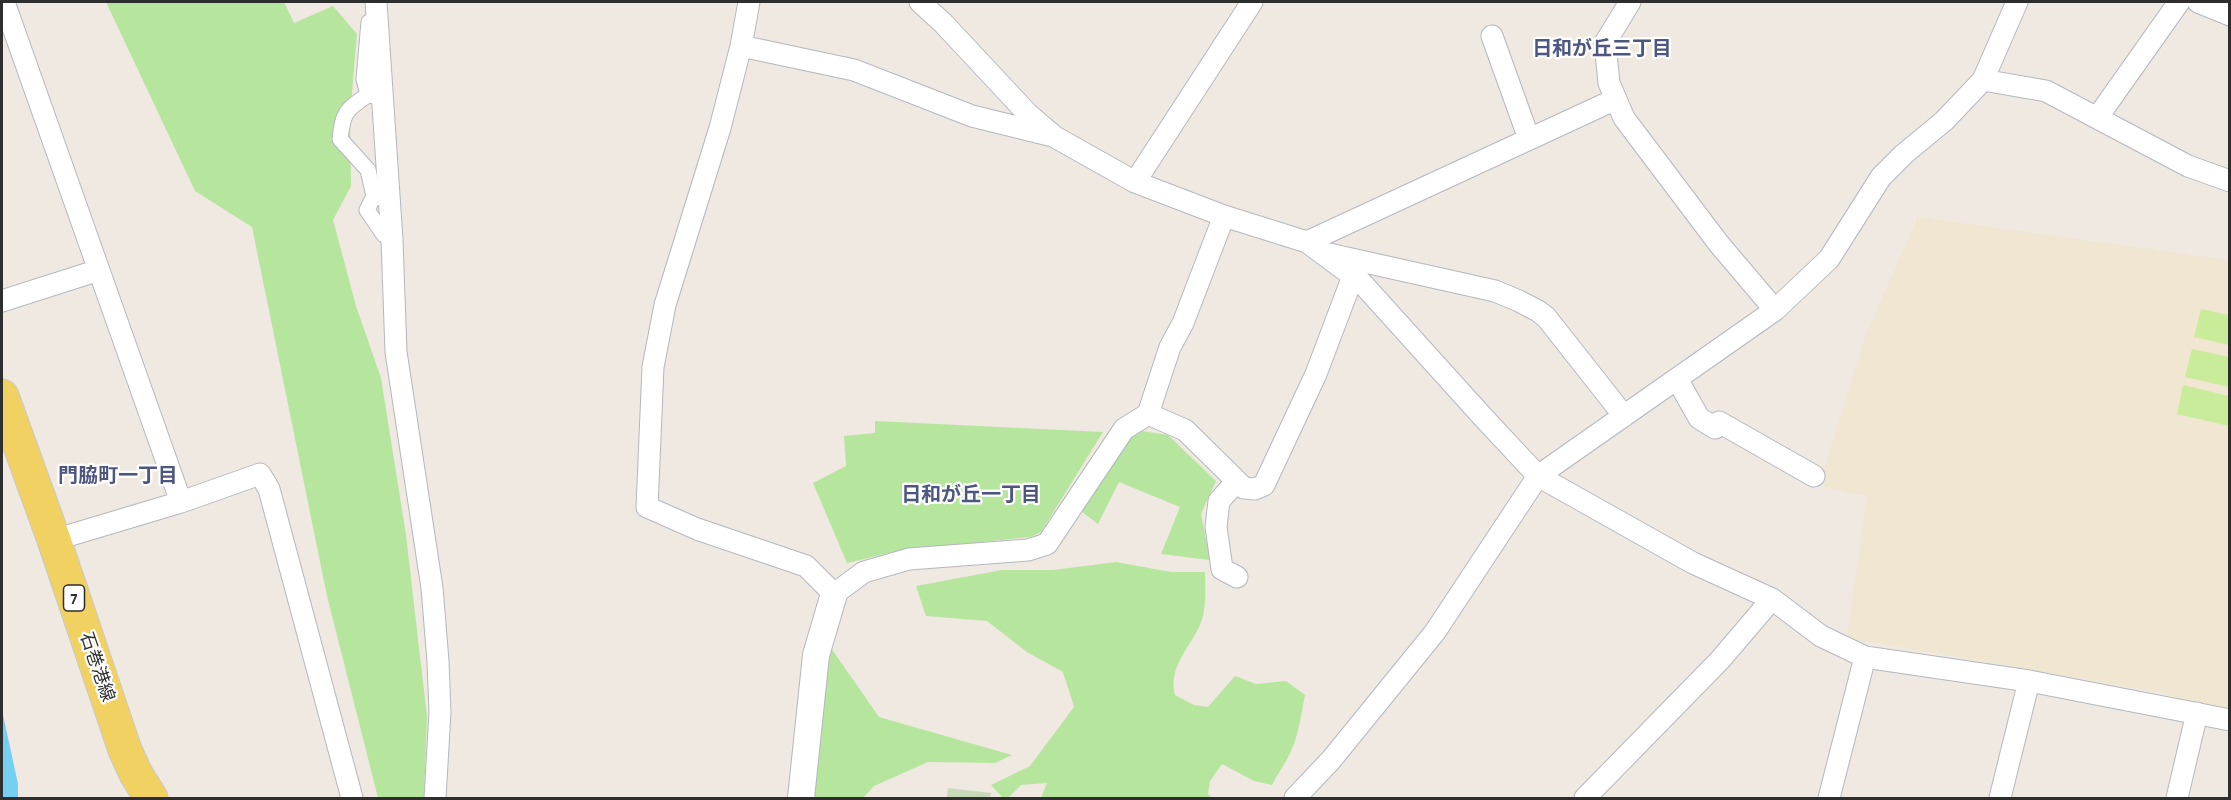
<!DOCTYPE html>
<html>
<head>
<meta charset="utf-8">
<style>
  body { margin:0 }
  #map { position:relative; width:2231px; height:800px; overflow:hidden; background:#efe9e1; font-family:"Alegreya Sans",sans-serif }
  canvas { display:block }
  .frame { position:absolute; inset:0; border:3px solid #2e2e2e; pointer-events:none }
</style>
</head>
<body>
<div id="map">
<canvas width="2231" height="800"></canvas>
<div class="frame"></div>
</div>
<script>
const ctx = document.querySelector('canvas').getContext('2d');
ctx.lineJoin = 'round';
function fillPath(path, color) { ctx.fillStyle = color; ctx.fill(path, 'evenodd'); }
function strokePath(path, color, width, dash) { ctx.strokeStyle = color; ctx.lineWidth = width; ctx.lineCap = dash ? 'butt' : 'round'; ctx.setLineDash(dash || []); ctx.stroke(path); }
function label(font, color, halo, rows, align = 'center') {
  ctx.font = font + ' "Alegreya Sans","Noto Sans JP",sans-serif'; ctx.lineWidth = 4.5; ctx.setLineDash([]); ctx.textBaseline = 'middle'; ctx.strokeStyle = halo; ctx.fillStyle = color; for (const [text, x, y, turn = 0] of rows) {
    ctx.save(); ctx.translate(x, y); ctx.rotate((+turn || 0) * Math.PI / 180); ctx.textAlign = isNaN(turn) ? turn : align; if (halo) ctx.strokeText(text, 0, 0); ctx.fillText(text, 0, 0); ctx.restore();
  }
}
const education = new Path2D(`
  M1918 217 2229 260V713L2196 706 2163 693 1847 638 1867 496 1827 488 1820 481 1866 334Z`);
const green = new Path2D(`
  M106 2H284L294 23 333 6 357 34 350 116 351 186 333 220 356 306 381 378 406 535 427 717 424 798H378L327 596 252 227 195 191Z
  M875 421 1103 432 1041 532 1031 537 901 550 847 563 813 483 846 466 844 436 875 433Z
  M1142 431 1168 435 1216 481 1201 514 1210 560 1161 554 1180 507 1119 482 1098 524 1081 511 1126 441Z
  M1116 562 1171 572H1205C1205 589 1207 610 1200 625 1189 649 1168 667 1175 695L1194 705 1208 707 1235 676 1256 684 1286 681 1305 695C1301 714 1299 734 1291 751 1286 763 1278 773 1272 785L1254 781 1222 764 1210 781 1208 794 1212 798H1041L1047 783 1021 785 1008 798H1003L991 785 1030 766 1074 707 1063 672 1027 652 987 621 926 616 916 586 1002 570H1053Z
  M831 648 879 717 1012 755 995 763 928 762 874 786 863 798H807L822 661Z`);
const cemetery = new Path2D(`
  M948 788 991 793 990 798H947Z`);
const pitch = new Path2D(`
  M2201 309 2229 315V345L2194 337Z
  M2192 349 2229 357V387L2185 377Z
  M2183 385 2229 396V426L2177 414Z`);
const water = new Path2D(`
  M2 710 18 784V798H2Z`);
const pedestrian = new Path2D(`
  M369 22 364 79 368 95 375 96
  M368 95C345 110 343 113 340 139L368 170 374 196 389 200
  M374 196 367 210 384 235`);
const minor = new Path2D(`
  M4 2 181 502
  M376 2 392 240 396 352 432 588 438 661 440 712 435 798
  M749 2 741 46 720 128 665 305 653 367 647 507 697 529 806 566 834 594 864 572 909 559 1028 550 1047 544 1124 429 1148 414 1170 347 1183 323 1224 216
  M920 2 943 23 1028 114 1055 137 1135 182 1224 216 1307 242 1361 282 1482 416 1538 476 1693 563 1772 599 1821 636 1865 657 2029 681 2230 720
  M1630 2 1605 43 1609 83 1624 118 1719 244 1775 310
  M2198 2 2230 15
  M1492 36 1529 139
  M741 46 854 70 972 116 1049 135
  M1983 80 2046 91 2188 166 2230 181
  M2097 118 2179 2
  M1135 182 1252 2
  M1307 242 1616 99
  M1329 254 1495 291 1519 301 1538 311 1546 317 1624 416
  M2 301 99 270
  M1677 379 1699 418 1715 428 1719 422 1814 476
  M1148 414 1185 430 1244 488 1255 489 1264 485 1316 374 1353 276
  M1237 481 1219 501 1216 527 1222 569 1237 577
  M54 540 181 502 260 474 269 489 352 798
  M1295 798 1331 760 1435 632 1538 476 1775 310 1829 259 1881 177 1904 154 1944 121 1983 80 2017 2
  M1585 798 1720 660 1772 599
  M1829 798 1865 657
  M2000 798 2029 681
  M2177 798 2197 713`);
const tertiary = new Path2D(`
  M801 798 816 655 834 594`);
const primary = new Path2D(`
  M2 396 54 540 125 750 136 774 151 798`);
const shields = [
  [74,598,21]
];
const shieldNames = [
  ["7",74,598]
];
const streetNames = [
  ["石巻港線",97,667,71]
];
const neighbourhoodNames = [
  ["日和が丘三丁目",1602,49],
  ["門脇町一丁目",118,476],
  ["日和が丘一丁目",971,495]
];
fillPath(education, '#f0e6d1');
fillPath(green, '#b6e59e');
fillPath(cemetery, '#c8d9b8');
fillPath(pitch, '#c9ec9a');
fillPath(water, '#75cff0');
strokePath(pedestrian, '#b4b7c1', 17);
strokePath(minor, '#b4b7c1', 23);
strokePath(tertiary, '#b4b7c1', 28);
strokePath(primary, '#c9c9c9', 35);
strokePath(pedestrian, '#fff', 15);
strokePath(minor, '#fff', 21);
strokePath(tertiary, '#fff', 26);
strokePath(primary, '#f2d163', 33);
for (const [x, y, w] of shields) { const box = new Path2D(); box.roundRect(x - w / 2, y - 13, w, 26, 4.5); ctx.fillStyle = '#fff'; ctx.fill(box); strokePath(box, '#2e2e2e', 1.5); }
label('bold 16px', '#2e2e2e', null, shieldNames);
label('18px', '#2e2e2e', '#fff', streetNames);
label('bold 20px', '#4d5680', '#fff', neighbourhoodNames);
</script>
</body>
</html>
